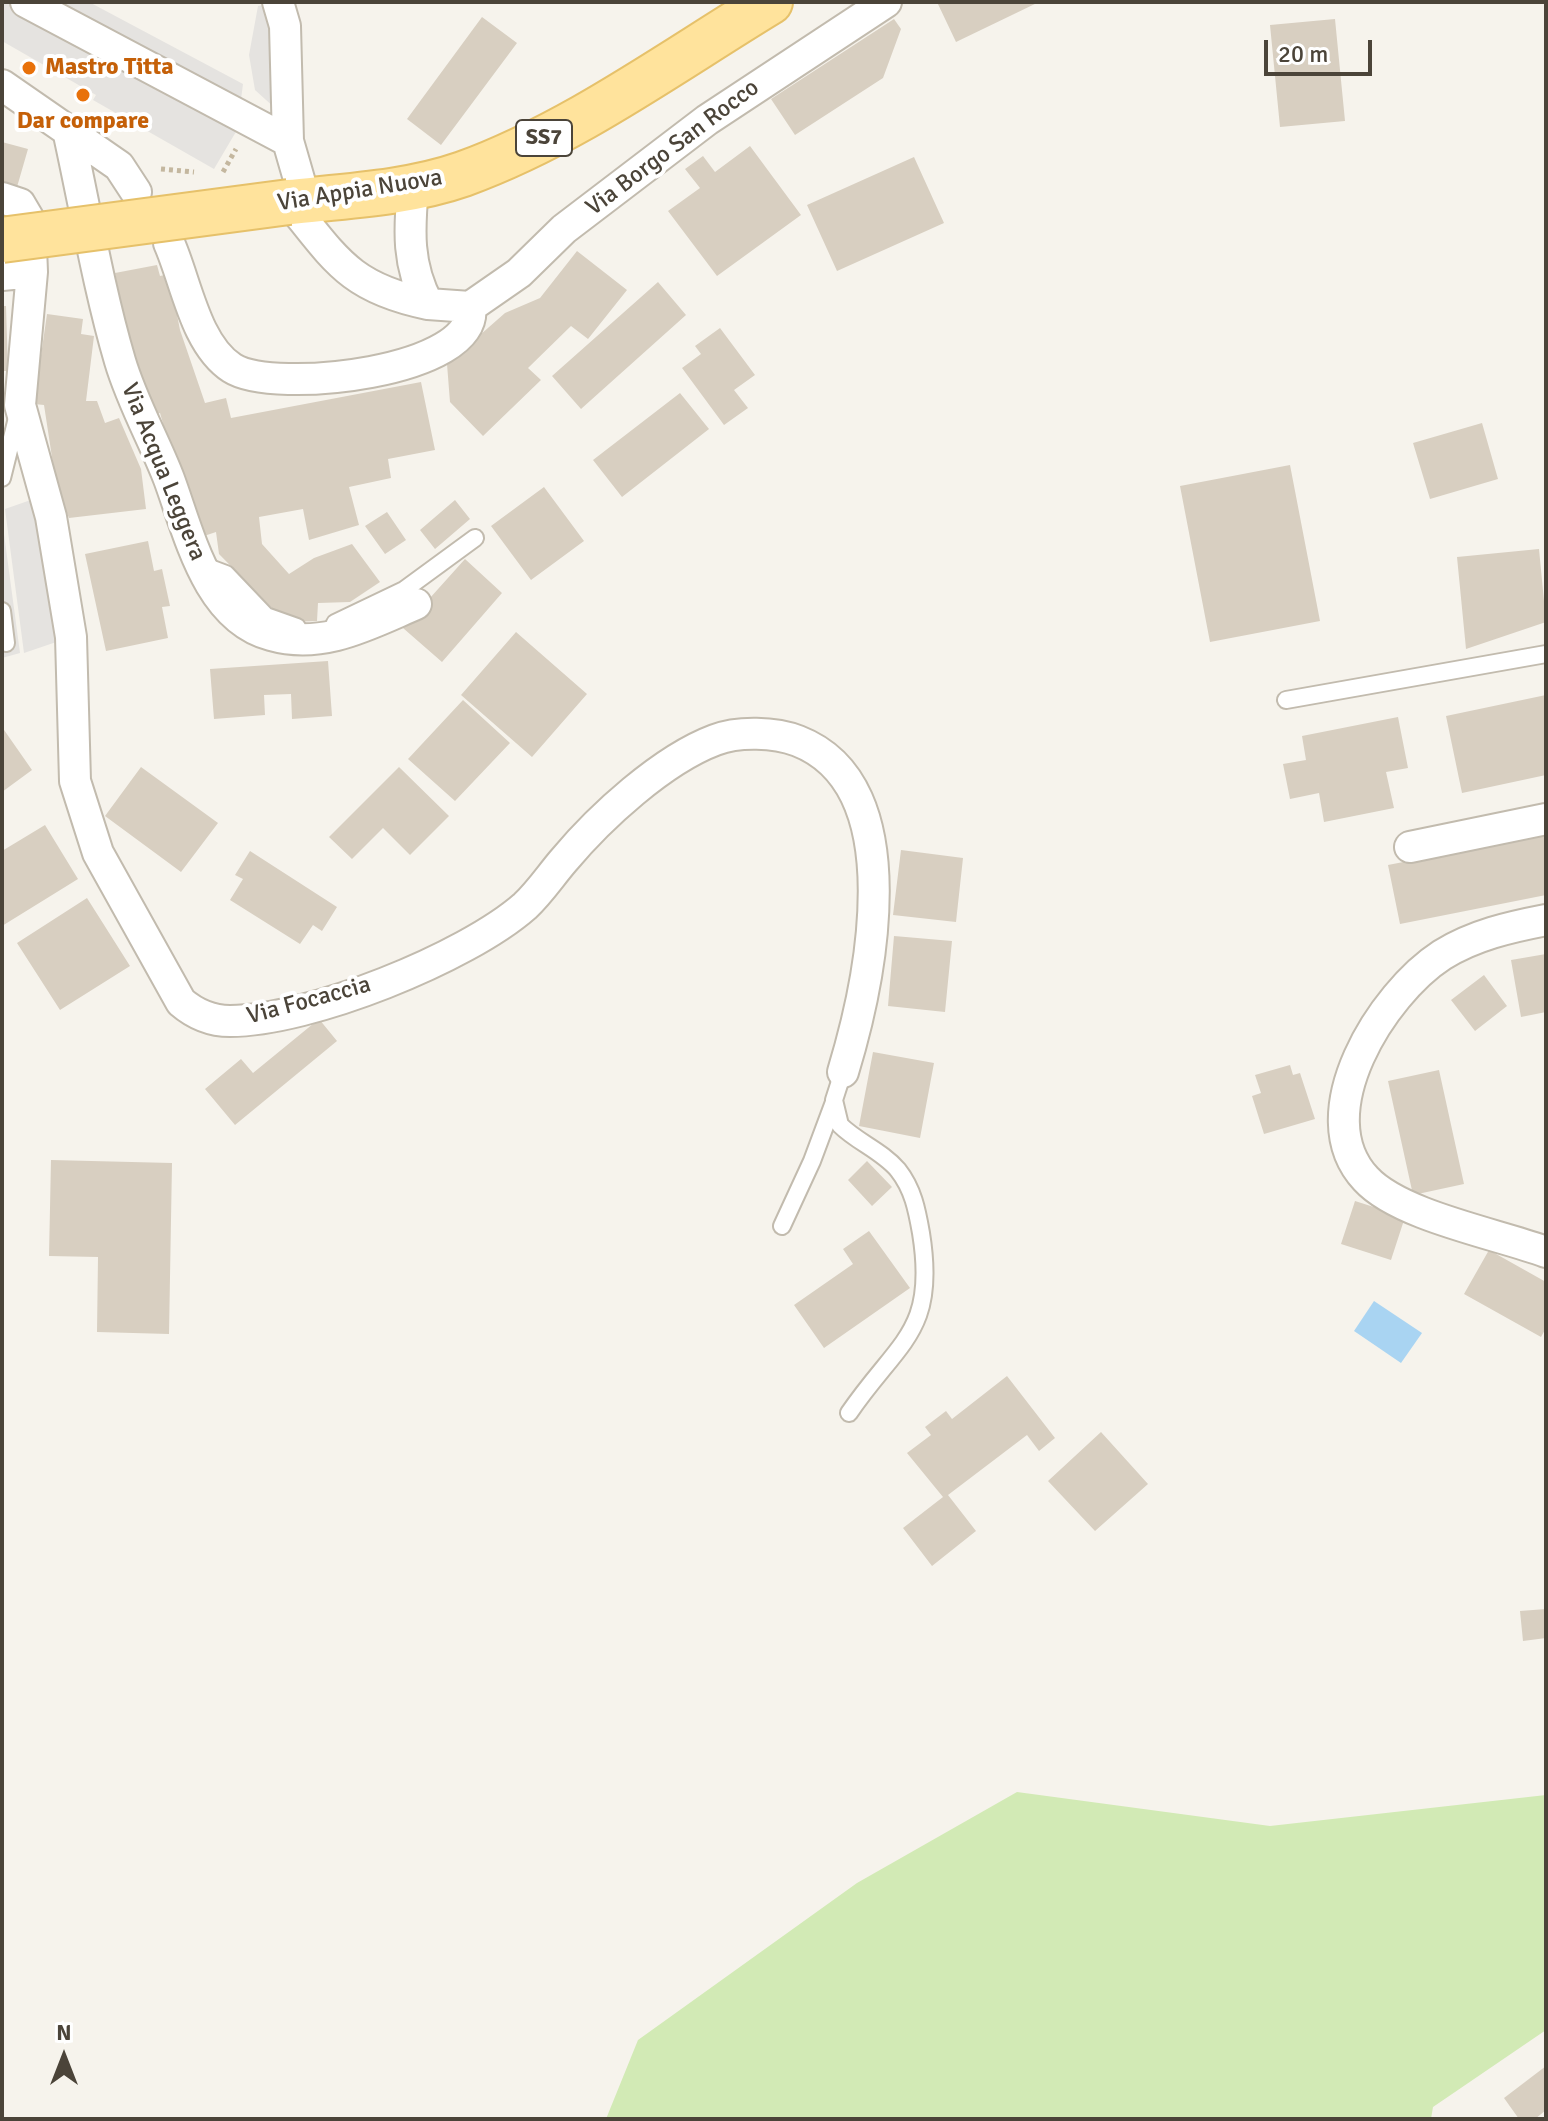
<!DOCTYPE html>
<html>
<head>
<meta charset="utf-8">
<style>
  body { margin:0 }
  #map { position:relative; width:1548px; height:2121px; overflow:hidden; background:#f6f3ec; font-family:Signika,sans-serif }
  canvas { display:block }
  .frame { position:absolute; inset:0; border:4px solid #4b4439; pointer-events:none }
  .north { position:absolute; left:24px; top:2017px; width:80px; height:80px; -webkit-text-stroke:6px #fff; paint-order:stroke; rotate:0deg; font-size:22px; font-weight:700; line-height:32px; text-align:center; color:#4b4439 }
  .north::after { content:''; display:block; margin:auto; width:28px; height:36px; background:#4b4439; clip-path:polygon(50% 0,100% 100%,50% 72%,0 100%) }
  .scale { position:absolute; left:1264px; top:40px; width:108px; height:36px; box-sizing:border-box; border:4px solid #4b4439; border-top:0; padding-left:10px; font-size:24px; line-height:28px; white-space:nowrap; color:#4b4439; -webkit-text-stroke:6px #fff; paint-order:stroke }
</style>
</head>
<body>
<div id="map">
<canvas width="1548" height="2121"></canvas>
<div class="frame"></div>
<div class="north">N</div>
<div class="scale">20 m</div>
</div>
<script>
const ctx = document.querySelector('canvas').getContext('2d');
ctx.lineJoin = 'round';
function fillPath(path, color) { ctx.fillStyle = color; ctx.fill(path, 'evenodd'); }
function strokePath(path, color, width, dash) { ctx.strokeStyle = color; ctx.lineWidth = width; ctx.lineCap = dash ? 'butt' : 'round'; ctx.setLineDash(dash || []); ctx.stroke(path); }
function label(font, color, halo, rows, align = 'center') {
  ctx.font = font + ' Signika,sans-serif'; ctx.lineWidth = 8; ctx.setLineDash([]); ctx.textBaseline = 'middle'; ctx.strokeStyle = halo; ctx.fillStyle = color; for (const [text, x, y, turn = 0] of rows) {
    ctx.save(); ctx.translate(x, y); ctx.rotate((+turn || 0) * Math.PI / 180); ctx.textAlign = isNaN(turn) ? turn : align; if (halo) ctx.strokeText(text, 0, 0); ctx.fillText(text, 0, 0); ctx.restore();
  }
}
const green = new Path2D(`
  M1017 1792 1270 1826 1546 1795V2030L1433 2107 1431 2119H606L638 2040 857 1883Z`);
const parking = new Path2D(`
  M2 2H89L243 84 237 130 214 169 93 100 96 95 2 41Z
  M278 2 287 119 255 90 249 55 258 6Z
  M45 495 71 637 24 653 5 509Z
  M2 519 20 653 2 658Z`);
const water = new Path2D(`
  M1374 1301 1422 1333 1401 1363 1354 1331Z`);
const building = new Path2D(`
  M937 2H1039L956 42Z
  M482 17 517 43 441 145 407 119Z
  M894 19 901 29 883 78 795 135 771 99Z
  M1335 19 1345 121 1280 127 1270 25Z
  M2 142 28 149 17 187 2 183Z
  M750 146 801 215 717 276 668 211 700 188 685 169 703 156 715 172Z
  M914 157 944 223 837 271 807 205Z
  M577 251 627 290 588 339 571 326 528 368 541 380 483 436 450 402 447 364 505 313 540 298Z
  M157 265 160 276 169 274 180 330 205 403 226 398 231 418 421 382 435 450 388 459 391 478 349 487 359 525 309 540 303 509 259 517 262 544 289 574 314 558 352 544 380 582 350 602 318 603 317 621 291 622 274 610 219 554 216 532 201 537 186 480 180 482 160 413 150 416 127 334 115 273Z
  M658 282 686 315 581 409 552 376Z
  M2 306H6L8 371H2Z
  M47 314 83 319 81 334 94 336 86 401H97L105 423 119 418 141 469 146 509 69 518 57 490 44 405 34 404Z
  M720 328 755 375 734 390 748 408 724 425 682 368 701 354 695 346Z
  M680 393 709 429 622 497 593 460Z
  M1482 423 1498 479 1430 499 1413 443Z
  M1290 465 1320 621 1210 642 1180 486Z
  M544 487 584 541 531 580 491 526Z
  M455 500 470 519 435 549 420 530Z
  M387 512 406 540 385 554 365 526Z
  M148 541 154 571 162 569 170 606 162 607 168 638 106 651 85 554Z
  M1539 549 1546 622 1466 649 1457 557Z
  M465 559 502 593 442 662 403 628Z
  M516 632 587 694 532 757 461 695Z
  M328 661 332 716 292 719 291 694 264 695 265 715 214 719 210 669Z
  M1546 695V775L1462 793 1446 716Z
  M463 700 510 743 455 801 408 759Z
  M1398 717 1408 768 1386 772 1394 808 1324 822 1319 793 1290 799 1283 764 1306 760 1302 736Z
  M2 727 32 770 2 792Z
  M141 767 218 823 181 872 105 816Z
  M399 767 449 816 410 855 383 828 352 859 329 837Z
  M45 825 78 879 2 926V851Z
  M1546 834V895L1400 924 1388 865Z
  M901 850 963 858 956 922 893 915Z
  M250 851 337 907 322 931 313 925 300 944 230 900 243 879 235 875Z
  M87 898 130 966 60 1010 17 943Z
  M894 936 952 941 945 1012 888 1006Z
  M1546 954V1012L1521 1017 1511 960Z
  M1484 975 1507 1006 1475 1031 1451 1000Z
  M319 1019 337 1041 235 1125 205 1089 241 1059 253 1073Z
  M873 1052 934 1063 920 1138 859 1126Z
  M1290 1065 1293 1075 1300 1073 1315 1119 1264 1134 1252 1096 1261 1093 1255 1075Z
  M1439 1070 1464 1184 1413 1195 1388 1081Z
  M51 1160 172 1163 169 1334 97 1332 98 1257 49 1256Z
  M867 1161 892 1187 872 1206 848 1180Z
  M1355 1201 1405 1217 1391 1260 1341 1244Z
  M869 1231 910 1288 824 1348 794 1305 853 1264 843 1249Z
  M1489 1250 1546 1282V1328L1541 1337 1464 1294Z
  M1007 1376 1055 1438 1039 1451 1027 1435 948 1495 976 1531 932 1566 903 1528 943 1497 907 1453 931 1435 925 1427 946 1411 952 1419Z
  M1101 1432 1148 1484 1095 1531 1048 1481Z
  M1546 1609V1638L1523 1641 1520 1611Z
  M1546 2066V2110L1535 2119H1519L1504 2098Z`);
const path = new Path2D(`
  M161 169 194 172
  M223 172 236 149`);
const service = new Path2D(`
  M2 478 18 414
  M202 565 226 574 266 616 297 627
  M2 611 6 643
  M335 623 404 590 475 538
  M1286 700 1546 654
  M843 1072 834 1100 840 1125C857 1142 882 1151 898 1170 913 1189 917 1210 921 1233 937 1332 899 1340 849 1413
  M782 1226 812 1161 834 1102`);
const minor = new Path2D(`
  M26 2 288 141
  M278 2 285 26 288 141 305 200
  M2 85 119 166 136 192
  M68 130C85 207 98 286 120 361 132 402 154 440 169 479 189 533 207 618 271 635 323 650 369 624 416 604
  M2 198 20 204 30 221 32 272 20 405 51 517 71 637 75 781 98 853 181 1002C195 1014 211 1021 230 1021 309 1021 466 958 525 906 540 892 551 875 564 860 600 817 662 760 715 740 738 731 775 732 798 741 913 786 870 983 843 1072
  M289 202C336 260 350 288 428 304 407 265 409 230 413 187
  M169 243C186 281 195 344 232 368 274 395 481 372 470 307
  M2 275 32 272
  M428 304 470 307 519 273 564 229 707 120 886 2
  M1410 847 1546 819
  M1546 920C1510 927 1474 935 1442 955 1383 993 1305 1114 1366 1179 1400 1216 1498 1234 1546 1252`);
const primary = new Path2D(`
  M289 202C346 196 409 193 463 174 573 134 671 62 770 2`);
const primaryBridge = new Path2D(`
  M2 240 289 202`);
const markers = [
  [29,68,8,"#e8710a"],
  [83,95,8,"#e8710a"]
];
const shields = [
  [544,138,56]
];
const shieldNames = [
  ["SS7",544,138]
];
const foodNames = [
  ["Mastro Titta",45,68],
  ["Dar compare",83,122,"center"]
];
const streetNames = [
  ["Via Borgo San Rocco",673,148,-37],
  ["Via Appia Nuova",360,191,-9],
  ["Via Acqua Leggera",163,472,68],
  ["Via Focaccia",309,1001,-15]
];
fillPath(green, '#d2eab5');
fillPath(parking, '#e5e3e0');
fillPath(water, '#a9d4f2');
fillPath(building, '#d8cfc1');
strokePath(service, '#c2bbae', 20);
strokePath(minor, '#c2bbae', 34);
strokePath(primary, '#e6c16a', 48);
strokePath(path, '#c4b79f', 5, [4, 4]);
strokePath(service, '#fff', 16);
strokePath(minor, '#fff', 30);
strokePath(primary, '#ffe39c', 44);
strokePath(primaryBridge, '#e6c16a', 48, []);
strokePath(primaryBridge, '#ffe39c', 44);
for (const [x, y, r, color] of markers) { const dot = new Path2D(); dot.arc(x, y, r, 0, 2 * Math.PI); ctx.fillStyle = color; ctx.fill(dot); strokePath(dot, '#fff', 3); }
for (const [x, y, w] of shields) { const box = new Path2D(); box.roundRect(x - w / 2, y - 18, w, 36, 6); ctx.fillStyle = '#fff'; ctx.fill(box); strokePath(box, '#4b4439', 2); }
label('bold 22px', '#4b4439', null, shieldNames);
label('bold 24px', '#c56008', '#fff', foodNames, 'left');
label('24px', '#4b4439', '#fff', streetNames);
</script>
</body>
</html>
